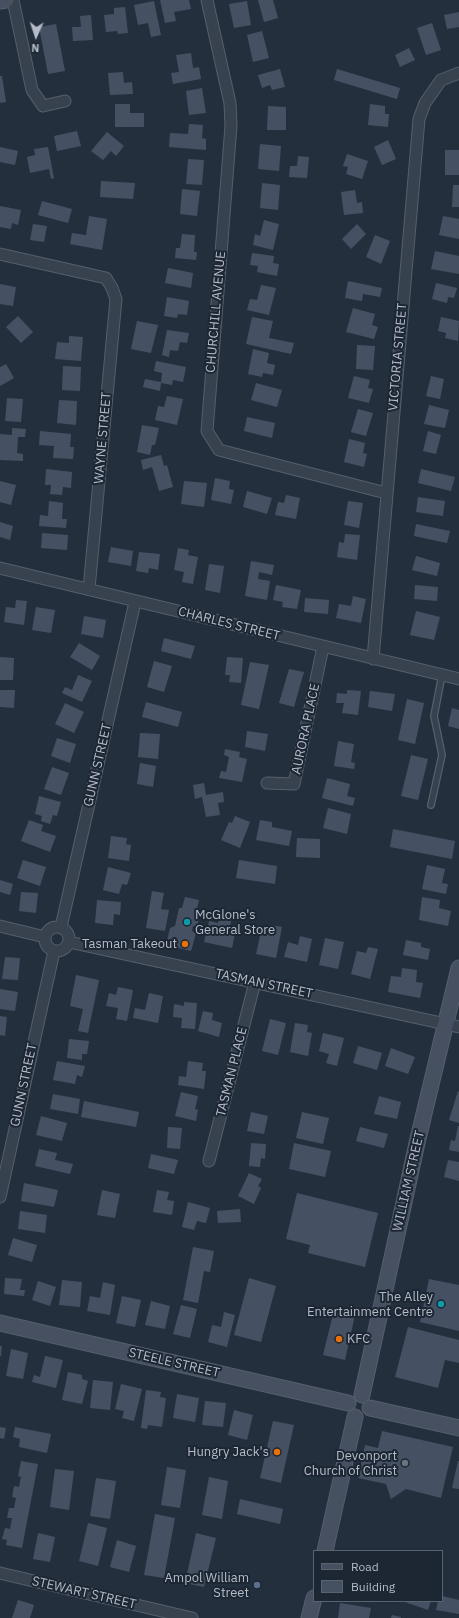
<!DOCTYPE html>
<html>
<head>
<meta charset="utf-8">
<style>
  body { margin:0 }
  #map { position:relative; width:459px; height:1618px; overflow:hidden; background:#242f3e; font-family:"IBM Plex Sans",sans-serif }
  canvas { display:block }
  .legend { position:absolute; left:313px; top:1550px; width:130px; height:52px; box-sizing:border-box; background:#1d2633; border:1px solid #59626f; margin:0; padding:5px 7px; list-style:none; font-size:12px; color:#b4bcc9 }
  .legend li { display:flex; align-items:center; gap:8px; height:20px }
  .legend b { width:20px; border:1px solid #59626f }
  .north { position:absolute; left:16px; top:16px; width:40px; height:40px; -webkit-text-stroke:3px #1d2633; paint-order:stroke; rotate:183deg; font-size:11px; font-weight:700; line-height:16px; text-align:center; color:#b4bcc9 }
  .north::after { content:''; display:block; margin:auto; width:14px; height:18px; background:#b4bcc9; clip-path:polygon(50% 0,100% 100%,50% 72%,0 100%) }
</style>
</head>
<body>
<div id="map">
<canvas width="459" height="1618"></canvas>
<ul class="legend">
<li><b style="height:5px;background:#465061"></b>Road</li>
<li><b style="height:11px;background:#455162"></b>Building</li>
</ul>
<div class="north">N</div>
</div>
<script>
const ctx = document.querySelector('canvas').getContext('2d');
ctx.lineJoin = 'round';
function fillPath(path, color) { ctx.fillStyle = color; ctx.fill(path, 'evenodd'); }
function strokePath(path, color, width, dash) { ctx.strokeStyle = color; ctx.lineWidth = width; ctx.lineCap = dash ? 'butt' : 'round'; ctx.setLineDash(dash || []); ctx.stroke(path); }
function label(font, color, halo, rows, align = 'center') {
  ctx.font = font + ' "IBM Plex Sans",sans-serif'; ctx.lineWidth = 4; ctx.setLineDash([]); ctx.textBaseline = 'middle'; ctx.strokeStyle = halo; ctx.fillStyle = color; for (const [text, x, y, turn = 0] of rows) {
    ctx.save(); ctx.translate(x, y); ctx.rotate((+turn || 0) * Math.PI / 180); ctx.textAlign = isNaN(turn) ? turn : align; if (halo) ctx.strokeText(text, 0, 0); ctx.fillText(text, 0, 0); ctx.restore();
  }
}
const building = new Path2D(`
  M160 0H189L191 9 174 12 176 21 165 23Z
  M258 0H273L278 18 264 22Z
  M154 1 161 35 151 37 148 23 138 25 134 5Z
  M247 1 251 25 234 28 229 4Z
  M125 7 128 33 118 34 117 31 106 32 104 15 114 14V8Z
  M459 12V27L447 29 444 15Z
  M91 15 93 40 73 41 72 27H81L80 16Z
  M432 23 441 50 426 55 417 28Z
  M56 24 65 71 48 74 39 27Z
  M262 31 269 58 253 62 247 35Z
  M409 48 415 60 400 67 395 55Z
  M191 53 193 68 199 67 201 79 173 84 171 73 179 72 176 55Z
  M280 69 285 87 272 90 270 85 262 88 258 75Z
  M337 69 400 88 397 99 334 80Z
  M123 72 124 83 132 82 133 94 110 95 108 73Z
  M0 76H2L6 102 0 103Z
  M202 88 206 113 189 115 186 91Z
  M115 104H130V113H144V127H115Z
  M370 104 385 106V114H389L388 127 368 125Z
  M268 106 286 107V130H267Z
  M189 124 203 125 202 138 206 139V150L169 147 170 133 188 134Z
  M77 131 81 146 57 151 54 136Z
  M107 132 124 146 116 156 111 151 103 160 91 151Z
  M388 140 396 159 382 165 374 147Z
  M260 144 281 146 279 171 258 169Z
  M0 147 18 151 15 165 0 162Z
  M48 147 54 178 51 179 49 169 30 173 27 157 35 155 34 149Z
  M445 150H459V175H445Z
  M347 154 368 161 362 179 346 174 348 167 343 166Z
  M298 156 309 157 307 178 289 177 290 166H297Z
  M188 159 204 160 202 185 186 184Z
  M101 181 135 183 133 199 100 197Z
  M262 183 280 185 278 210 260 208Z
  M453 185H459V207H452Z
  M182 189 200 191 197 216 180 214Z
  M355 190 357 203 362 202 363 213 344 215 341 192Z
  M42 201 72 209 68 223 38 215Z
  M0 206 21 210 18 225 12 223 11 229 0 227Z
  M89 216 107 219 102 250 70 244 72 233 86 235Z
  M443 216 459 219V239L439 235Z
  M264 220 279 224 273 250 253 245 255 234 260 236Z
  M33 224 47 226 44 242 30 240Z
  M357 224 366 234 351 249 342 239Z
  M182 234 195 235 194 252H197L196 260 175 258 176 248H180Z
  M375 235 390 241 381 264 366 257Z
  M435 251 459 256V274L431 269Z
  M252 253 274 256 273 263 279 264 277 276 257 272 258 266 250 265Z
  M168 268 193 273 191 288 165 283Z
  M348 281 382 288 380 297 363 294 362 301 345 298Z
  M436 283 457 288 454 298 448 297 447 303 432 299Z
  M0 284 16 287 13 306 0 304Z
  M261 285 276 288 269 315 247 310 250 299 257 300Z
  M167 297 189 301 187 315 178 314 177 318 164 316Z
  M353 308 375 314 372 325 378 327 374 339 346 332Z
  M18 316 33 332 21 343 6 327Z
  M252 317 273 321 269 338 294 343 291 354 246 344Z
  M441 317 459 321 458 341 445 338 446 333 438 331Z
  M137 321 158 325 151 353 131 349Z
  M167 330 189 333 187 343 180 342 178 351 170 350 169 357 162 355Z
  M69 336 83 337 81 361 55 359 57 342 69 343Z
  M357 345 375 346 373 370 356 369Z
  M253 349 269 353 267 363 275 365 273 375 263 373 262 377 248 374Z
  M156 361 186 367 183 382 173 380 172 385 161 383 160 391 143 387 145 379 161 382 162 373 154 371Z
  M6 364 14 378 0 386V367Z
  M63 366 81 367 80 391 62 390Z
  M354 376 370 380 368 388 373 389 369 403 348 398Z
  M431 376 444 379 440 399 426 396Z
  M256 383 282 390 277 407 251 400Z
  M167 396 183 399 177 425 155 420 158 406 164 407Z
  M7 398 23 399 21 422 5 421Z
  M59 400 77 401 76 425 57 423Z
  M429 405 449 410 445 428 424 424Z
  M358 409 373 413 366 436 351 432Z
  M247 417 275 423 272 438 244 431Z
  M142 425 159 428 155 445H152L150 455 137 452Z
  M12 428 26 429 25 437H18L17 453 23 454V461L0 460V434L12 435Z
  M40 431 71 434 70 447H74L73 459 53 458 54 446 39 445Z
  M428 431 441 435 436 454 423 451Z
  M349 439 365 443 363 453 367 454 364 467 344 462Z
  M161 455 164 466 167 465 173 487 159 491 152 467 143 470 141 460Z
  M46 469 72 472 71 488 63 487 62 495 50 494 51 485H45Z
  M421 469 455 477 451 491 418 483Z
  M215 478 230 481 229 489 234 490 231 504 211 500Z
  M0 481 16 485 11 505 0 502Z
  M184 481 207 483 204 507 181 504Z
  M247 491 272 498 267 514 243 507Z
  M286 495 300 498 296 519 275 515 278 502 284 503Z
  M418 497 445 501 443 516 416 512Z
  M49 501 63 503 62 519H67L66 528 39 526 40 515 48 516Z
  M348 501 363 503 359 528 344 525Z
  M0 522 13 526 10 540 0 537Z
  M416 524 450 531 447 543 414 536Z
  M42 533 68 535 67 550 41 548Z
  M345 534 360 535 357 560 337 557 339 542 344 543Z
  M111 547 133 551 131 566 108 562Z
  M178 548 189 550 188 555 198 557 193 584 182 582 184 572 174 570Z
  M139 552 160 554 158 570 149 568 148 573 136 571Z
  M416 556 440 563 437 576 412 570Z
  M251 561 274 565 272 575 259 572 258 579 270 581 267 600 245 596Z
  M209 564 224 566 220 593 205 590Z
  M276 585 301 590 297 609 282 607 283 602 273 600Z
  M415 585 438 587 437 601 414 599Z
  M353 596 366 599 361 623 336 618 339 604 351 606Z
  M305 598 329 600 328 614 304 612Z
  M16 600 27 601 24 625 4 622 6 607 15 608Z
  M36 607 55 610 51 633 32 630Z
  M416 611 440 617 434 640 410 635Z
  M84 616 106 620 103 638 81 634Z
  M164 638 195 646 191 659 161 651Z
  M79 643 100 656 92 670 70 657Z
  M0 657 14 658 13 680H0Z
  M227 657 243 658 241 683 229 682 230 675H225Z
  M154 661 172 666 164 692 147 687Z
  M250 662 269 665 259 709 241 705Z
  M289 669 304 672 294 707 279 703Z
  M78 675 92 681 82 702 62 693 65 687 72 690Z
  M0 690H15L14 708 0 707Z
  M347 690 361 691 358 715 342 713 344 703H336L337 693 347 694Z
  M370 691 395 694 392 711 368 707Z
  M407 699 424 703 415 744 398 740Z
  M146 702 182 712 178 727 142 717Z
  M65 703 84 712 74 733 55 724Z
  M452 708 459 710V729L448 726Z
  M247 731 268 734 265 751 245 747Z
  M140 733 160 734 158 759 138 757Z
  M57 738 76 744 70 763 51 756Z
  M338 741 354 744 351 762 355 763 354 769 334 766Z
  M225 749 240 752 239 757 247 759 242 782 219 778 221 771 226 772 229 757 224 755Z
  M411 755 428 759 418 800 401 796Z
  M140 763 156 766 153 787 137 784Z
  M52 767 69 773 61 795 44 789Z
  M327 778 350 784 347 796 355 798 353 806 322 798Z
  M204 783 206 795 223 792 224 802 218 803 220 815 206 817 202 797 195 799 193 785Z
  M39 796 61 802 57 816 53 815 50 824 41 821 42 816 35 814Z
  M328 808 351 814 347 834 323 828Z
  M235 816 250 822 240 848 221 840 229 822 232 823Z
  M29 820 43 825 41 831 56 836 50 852 21 841Z
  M260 820 272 822V827L292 831 289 846 256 840Z
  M393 829 455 841 452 859 390 847Z
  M111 836 127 838 126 844 131 845 129 861 108 858Z
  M297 838 320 839V858L296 857Z
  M23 860 46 867 40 886 17 878Z
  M239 860 277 866 275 884 236 878Z
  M427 865 445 869 442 883 448 884 446 894 422 889Z
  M108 867 131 873 127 885 122 884 119 894 103 890Z
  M0 880 13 884 10 895 0 892Z
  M152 891 164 893 161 909 169 910 165 931 146 928Z
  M21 892 38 893 36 913 19 911Z
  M185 897 199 900 195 917 199 919 197 927 193 926 192 931 196 933 191 951 166 945 170 928 175 926 179 908H182Z
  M422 897 440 900 439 908 451 911 448 926 419 920Z
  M97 900 121 902 120 915 114 914 113 925 95 923Z
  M219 918 231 921 229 933 235 934 232 948 204 942 209 921 218 923Z
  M270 925 282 927 276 958 256 954 261 931 269 933Z
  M300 936 312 939 307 962 284 957 288 942 298 945Z
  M325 938 344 942 338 969 319 965Z
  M406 940 421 943V947L430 949 428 960 403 955Z
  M368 947 378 949 370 979 351 974 357 951 366 953Z
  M5 957 20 958 18 980 2 979Z
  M402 968 417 970 416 982 423 983 420 998 388 992 391 976 401 977Z
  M76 975 99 980 88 1033 78 1031 83 1009 70 1006Z
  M118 987 133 990 127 1021 116 1019 118 1008 106 1006 109 993 116 995Z
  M0 989 18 992 15 1011 0 1009Z
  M149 993 163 996 158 1023 133 1018 135 1008 145 1010Z
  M184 1002 197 1003 195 1029 181 1028 182 1018 173 1017 174 1004 184 1006Z
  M203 1011 213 1013 212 1020 222 1023 219 1037 198 1031Z
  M0 1016 7 1017 5 1036 0 1035Z
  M270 1019 286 1023 278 1055 262 1051Z
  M295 1023 308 1025 307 1032 312 1033 308 1056 290 1052Z
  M323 1033 344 1038 337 1066 326 1063 329 1054 319 1051Z
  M69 1039 89 1041 87 1054H82V1060L67 1058Z
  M358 1046 382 1053 377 1070 353 1063Z
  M391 1048 415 1057 408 1074 385 1066Z
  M57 1061 85 1066 82 1077 77 1075 75 1084 53 1080Z
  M188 1061 203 1063 202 1071H206L204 1089 178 1085 179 1076 186 1077Z
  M458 1091 459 1092V1123L449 1120Z
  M181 1092 198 1096 195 1109 198 1110 196 1121 175 1116Z
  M53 1094 80 1099 78 1114 50 1109Z
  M379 1096 401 1102 397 1119 374 1114Z
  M84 1101 139 1112 136 1127 81 1117Z
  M251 1112 268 1116 264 1134 247 1131Z
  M302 1112 329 1118 323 1144 296 1138Z
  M41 1116 67 1123 62 1141 36 1135Z
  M458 1126H459V1152L449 1150 451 1140 455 1141Z
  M168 1127 182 1128 180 1149 167 1148Z
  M360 1127 388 1134 384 1148 356 1141Z
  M251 1143 266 1144 265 1159 261 1158 260 1167 249 1166Z
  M294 1143 331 1151 325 1177 289 1169Z
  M39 1149 57 1153 55 1160 73 1164 70 1174 35 1166Z
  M151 1154 178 1160 174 1174 148 1168Z
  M448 1160 459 1162V1181L444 1177Z
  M249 1173 262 1179 258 1186 261 1188 254 1204 238 1196Z
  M24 1183 58 1190 54 1207 21 1201Z
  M102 1190 120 1194 115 1218 97 1215Z
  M157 1190 169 1192 167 1200 174 1201 172 1215 153 1212Z
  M297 1193 378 1213 365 1267 308 1253 310 1245 286 1239Z
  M188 1202 210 1208 206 1223 197 1221 194 1230 182 1227Z
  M240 1209 241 1222 218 1223 217 1211Z
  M20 1211 47 1215 45 1233 18 1229Z
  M13 1238 37 1245 32 1262 8 1255Z
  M193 1247 214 1251 210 1272 204 1271 198 1303 183 1300Z
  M5 1278 22 1279 20 1290H25L24 1296 4 1294Z
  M249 1278 276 1286 261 1342 234 1335Z
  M429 1279 459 1285V1331L420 1322Z
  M62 1280 82 1282 80 1307 59 1305Z
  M38 1281 56 1287 50 1306 32 1300Z
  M103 1282 115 1285 110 1315 87 1311 90 1296 100 1298Z
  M122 1296 141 1300 135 1327 116 1323Z
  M151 1301 170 1306 165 1329 145 1325Z
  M181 1305 197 1309 190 1338 173 1334Z
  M334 1310 355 1315 345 1360 323 1355Z
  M224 1312 235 1315 227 1347 208 1342 212 1325 221 1327Z
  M408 1327 459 1340V1363L445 1360 438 1388 395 1377Z
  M0 1346H2L1 1356H0Z
  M11 1349 28 1353 23 1379 6 1376Z
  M45 1356 63 1360 56 1388 32 1382 34 1375 40 1377Z
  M68 1372 82 1375V1379L88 1381 82 1404 62 1400Z
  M93 1380 113 1382 110 1410 90 1408Z
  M121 1384 142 1389 134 1421 122 1418 124 1411 115 1409Z
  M146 1390 161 1392 160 1397 166 1398 162 1427 148 1425 147 1429 141 1428Z
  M177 1394 199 1398 195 1422 173 1418Z
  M205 1401 226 1403 223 1427 202 1425Z
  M234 1410 253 1415 247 1440 228 1435Z
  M273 1421 294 1425 281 1483 260 1478Z
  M0 1427 6 1428 4 1439 0 1438Z
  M15 1427 51 1434 47 1453 19 1447 20 1439 13 1437Z
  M382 1431 453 1447 441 1498 406 1489 391 1499 386 1484 358 1478 365 1445 378 1448Z
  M21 1461 38 1464 22 1548 6 1545 7 1540 2 1539 5 1528 10 1529 12 1518H7L9 1508H14L16 1498 12 1497 14 1486 19 1487 21 1477 18 1476Z
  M458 1461H459V1489L452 1488Z
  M167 1467 186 1470 180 1508 161 1505Z
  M55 1469 74 1471 69 1510 50 1507Z
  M209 1477 228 1481 222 1519 202 1515Z
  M96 1478 116 1481 110 1519 90 1516Z
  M240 1499 283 1509 280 1524 237 1514Z
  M155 1514 175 1518 164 1578 144 1575Z
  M88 1523 107 1528 98 1566 79 1561Z
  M38 1533 55 1537 50 1562 33 1559Z
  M196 1533 216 1538 204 1587 185 1583Z
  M117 1540 136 1546 129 1572 110 1567Z
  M442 1596 459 1600V1614L436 1610 438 1601H442Z
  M18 1600 34 1605 30 1618H12Z
  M402 1601H431L428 1610Z
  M340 1603 371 1608 369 1618H338Z
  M392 1615 401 1617V1618H391Z`);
const lane = new Path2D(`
  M431 805 442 755 434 716 442 675`);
const street = new Path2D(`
  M13 0 32 90 43 106 65 101
  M207 0 230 103 231 126 207 431 219 450 386 493
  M0 254 106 278 112 288 116 299 89 589
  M0 568 459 679
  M373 659 419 119 425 103 441 80 459 73
  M267 783 294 784 323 647
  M0 926 45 937
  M61 927 135 602
  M45 939a12 12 0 1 1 24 0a12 12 0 1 1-24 0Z
  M69 942 459 1027
  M209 1161 255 982
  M0 1197 54 951
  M0 1573 192 1618`);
const secondary = new Path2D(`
  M0 1 6 0
  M0 1323 348 1403
  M362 1395 417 1143 459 968
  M370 1408 459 1428
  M325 1551 355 1417
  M309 1618 314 1598`);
const markers = [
  [187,922,4,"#0f9aa8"],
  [185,944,4,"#e8710a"],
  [441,1304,4,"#0f9aa8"],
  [339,1339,4,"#e8710a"],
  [277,1452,4,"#e8710a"],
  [405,1463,4,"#6b7280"],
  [257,1585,4,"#5c6f8a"]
];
const streetNames = [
  ["CHURCHILL AVENUE",216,312,-85],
  ["VICTORIA STREET",398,357,-85],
  ["WAYNE STREET",103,438,-85],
  ["CHARLES STREET",229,624,14],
  ["AURORA PLACE",306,729,-78],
  ["GUNN STREET",98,765,-77],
  ["TASMAN STREET",264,984,12],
  ["TASMAN PLACE",232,1072,-76],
  ["GUNN STREET",24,1085,-78],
  ["WILLIAM STREET",409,1181,-77],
  ["STEELE STREET",174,1363,13],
  ["STEWART STREET",84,1593,13]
];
const poiNames = [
  ["McGlone's",195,915,"left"],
  ["General Store",195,930,"left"],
  ["Tasman Takeout",177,944],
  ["The Alley",433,1297],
  ["Entertainment Centre",433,1312],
  ["KFC",347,1339,"left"],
  ["Hungry Jack's",269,1452],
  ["Devonport",397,1456],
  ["Church of Christ",397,1471],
  ["Ampol William",249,1578],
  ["Street",249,1593]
];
fillPath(building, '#455162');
strokePath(lane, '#565f6c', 8);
strokePath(street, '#565f6c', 13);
strokePath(secondary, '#565f6c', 17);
strokePath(lane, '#38414e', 5.5);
strokePath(street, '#38414e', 11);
strokePath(secondary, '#465061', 15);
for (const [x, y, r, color] of markers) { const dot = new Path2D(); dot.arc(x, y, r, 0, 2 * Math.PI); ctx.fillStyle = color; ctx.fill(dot); strokePath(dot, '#1d2633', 1.5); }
label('13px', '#b4bcc9', '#1d2633', streetNames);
label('13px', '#b4bcc9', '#1d2633', poiNames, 'right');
</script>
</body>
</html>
